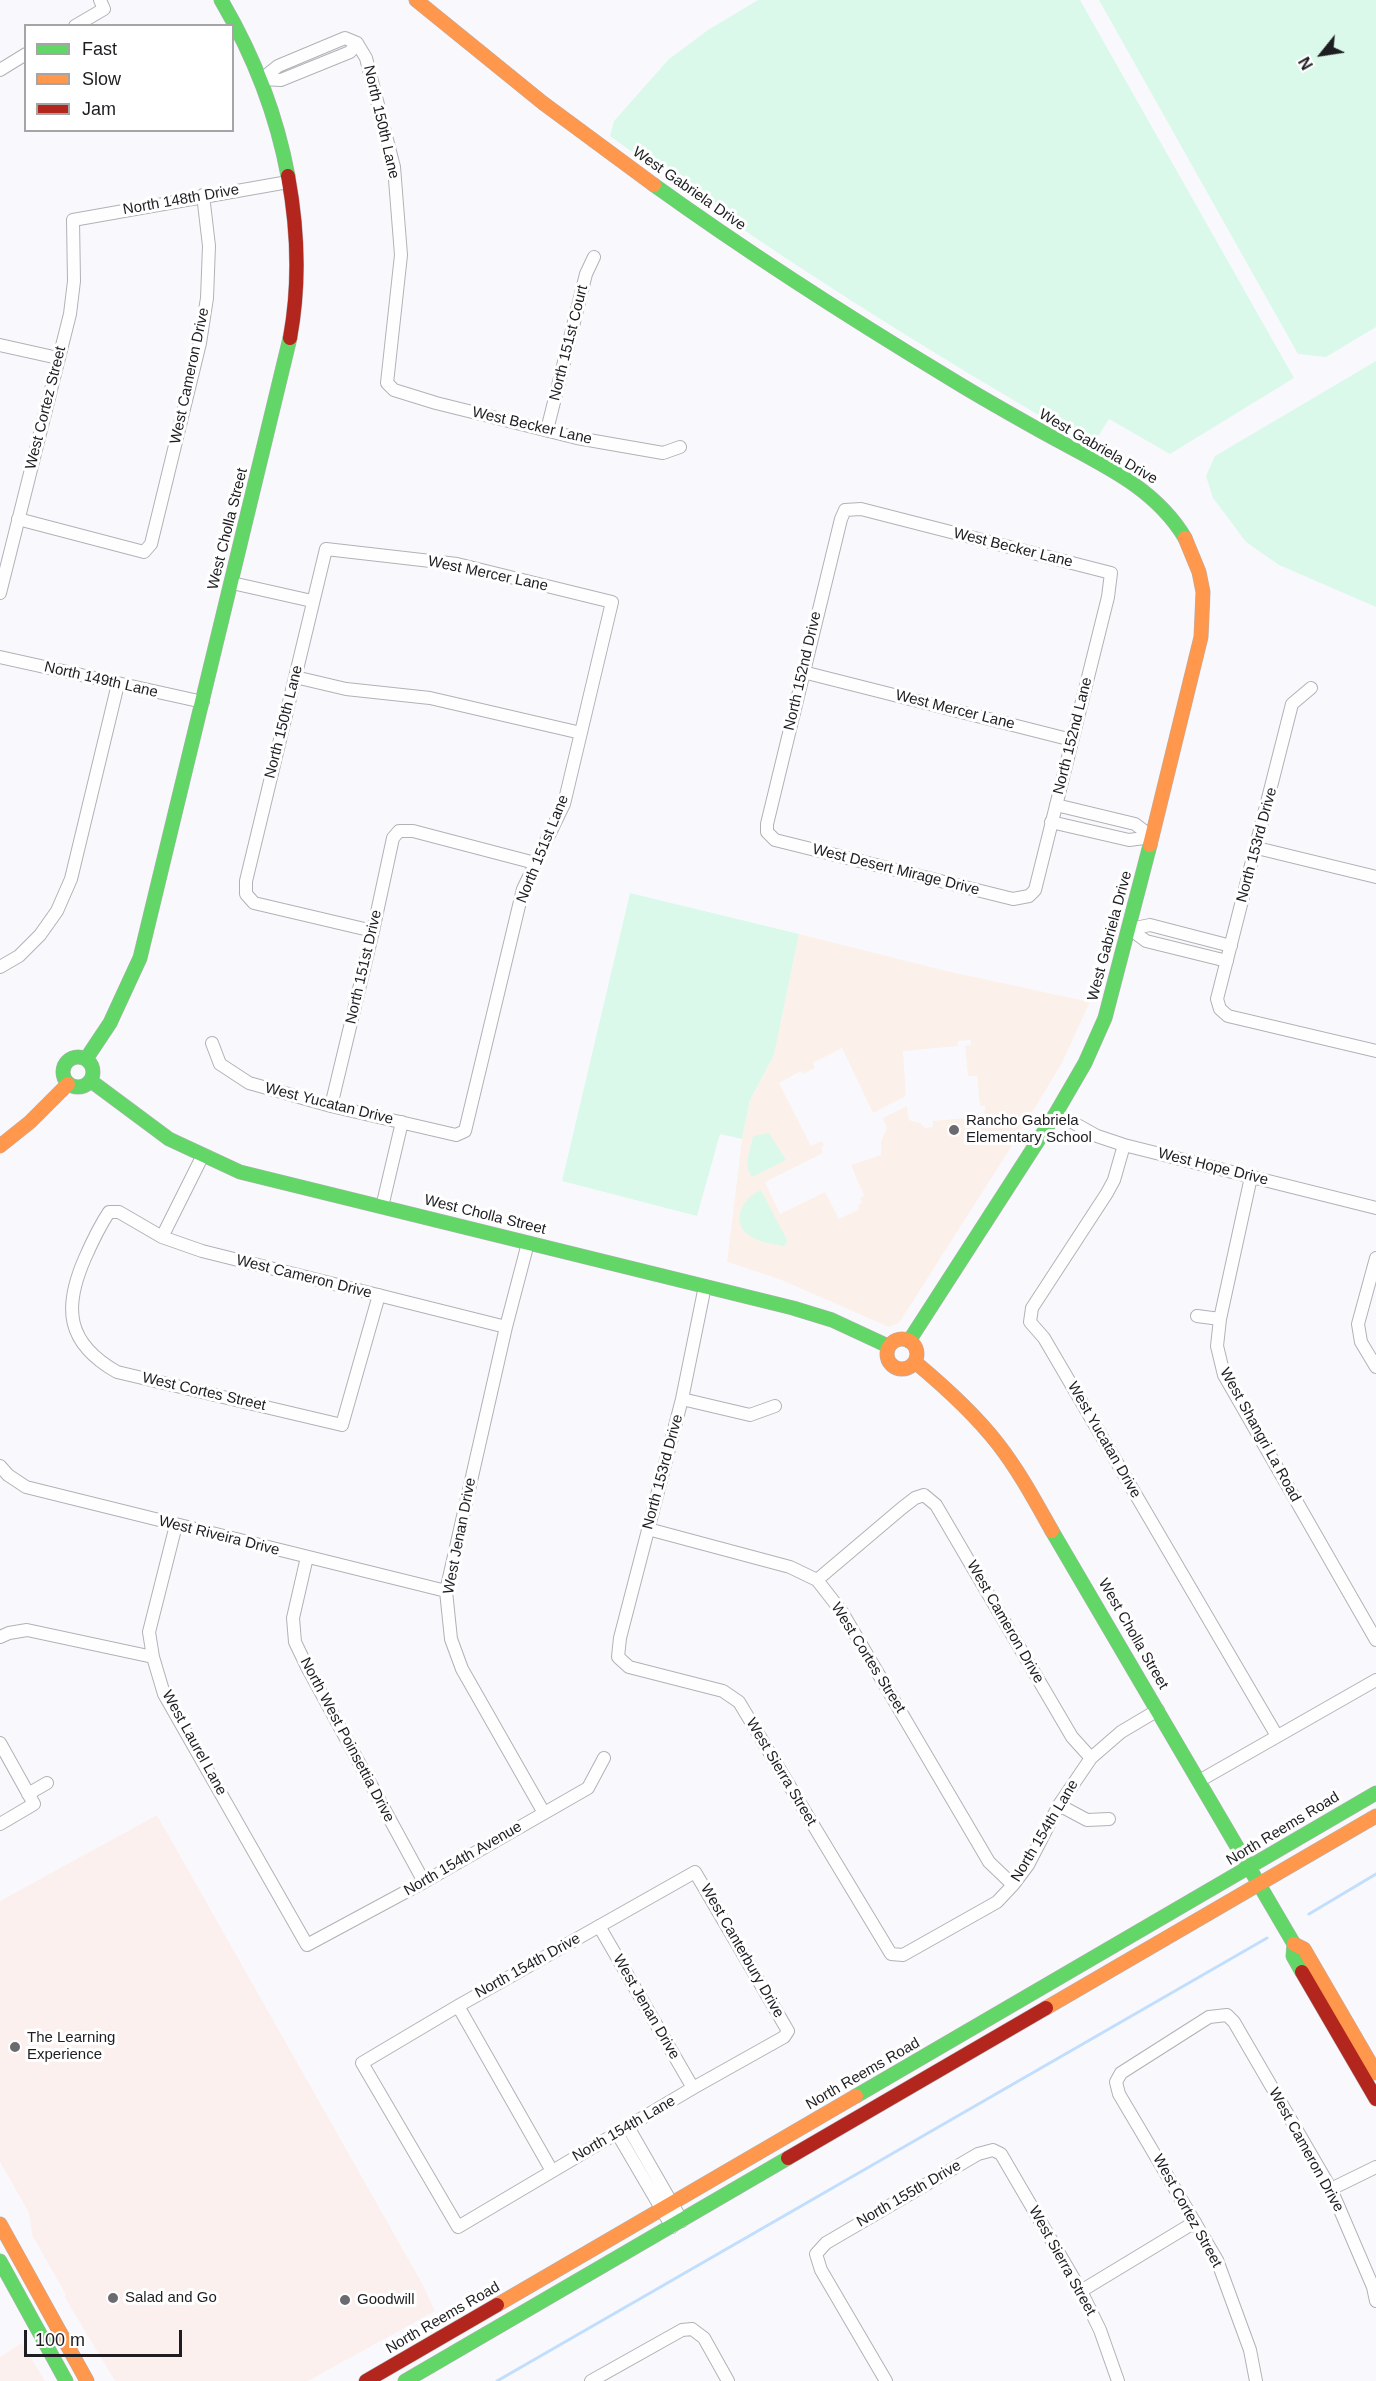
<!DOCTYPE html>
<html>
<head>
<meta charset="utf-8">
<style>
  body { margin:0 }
  #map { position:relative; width:1376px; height:2381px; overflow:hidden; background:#f9f9fd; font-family:Helvetica,sans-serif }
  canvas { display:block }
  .legend { position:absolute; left:24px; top:24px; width:210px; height:108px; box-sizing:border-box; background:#fff; border:2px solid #a5a5a7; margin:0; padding:8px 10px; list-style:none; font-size:18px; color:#1e1e22 }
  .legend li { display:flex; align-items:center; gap:12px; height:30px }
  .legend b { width:30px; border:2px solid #a5a5a7 }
  .north { position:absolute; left:1292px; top:24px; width:60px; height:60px; -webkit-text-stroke:4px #fff; paint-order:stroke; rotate:240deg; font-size:16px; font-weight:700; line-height:24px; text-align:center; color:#1e1e22 }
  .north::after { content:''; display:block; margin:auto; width:21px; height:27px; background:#1e1e22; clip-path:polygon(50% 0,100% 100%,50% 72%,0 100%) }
  .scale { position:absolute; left:24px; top:2330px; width:158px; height:27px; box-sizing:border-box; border:3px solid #1e1e22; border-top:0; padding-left:8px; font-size:18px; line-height:21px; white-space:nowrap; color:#1e1e22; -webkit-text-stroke:4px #fff; paint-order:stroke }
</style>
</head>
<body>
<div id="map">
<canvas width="1376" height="2381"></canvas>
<ul class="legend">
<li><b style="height:8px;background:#63d668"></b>Fast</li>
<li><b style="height:8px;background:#ff974d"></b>Slow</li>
<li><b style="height:8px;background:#b3261e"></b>Jam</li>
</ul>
<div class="north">N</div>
<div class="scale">100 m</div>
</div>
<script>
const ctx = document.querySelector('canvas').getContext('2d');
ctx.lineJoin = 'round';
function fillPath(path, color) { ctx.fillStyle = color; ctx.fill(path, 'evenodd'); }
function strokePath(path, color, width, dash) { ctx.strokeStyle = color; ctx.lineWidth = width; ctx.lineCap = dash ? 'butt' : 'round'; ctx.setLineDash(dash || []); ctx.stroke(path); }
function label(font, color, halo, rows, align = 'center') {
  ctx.font = font + ' Helvetica,sans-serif'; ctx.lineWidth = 6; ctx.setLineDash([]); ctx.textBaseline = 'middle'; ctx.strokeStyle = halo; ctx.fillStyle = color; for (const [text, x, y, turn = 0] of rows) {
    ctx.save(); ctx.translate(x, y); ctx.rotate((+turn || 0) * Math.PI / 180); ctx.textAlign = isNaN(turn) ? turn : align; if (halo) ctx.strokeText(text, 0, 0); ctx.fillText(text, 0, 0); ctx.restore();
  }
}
const commercial = new Path2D(`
  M157 1815 423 2285 435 2311 308 2381H115L64 2296 66 2295 32 2235 29 2213 0 2162V1901Z
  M22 2343 45 2381H0V2357Z`);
const education = new Path2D(`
  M799 934 942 970 1090 1002 1062 1063 1013 1144 899 1323 889 1327 779 1279 727 1262 742 1139 750 1100 774 1055ZM971 1040V1045L965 1046 968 1076H977L980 1106H985L984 1122 967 1124 966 1118 933 1121V1127L925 1128 920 1123 909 1120 907 1106 883 1118 887 1128 881 1141V1155L851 1165 864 1196 860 1198 862 1202 858 1205 859 1209 839 1219 825 1192 780 1214 765 1182 823 1153 821 1147 824 1146 822 1141 811 1146 779 1083 801 1071 803 1074 815 1068 813 1063 842 1048 873 1113 906 1096 903 1051 958 1046V1041Z`);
const green = new Path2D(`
  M758 0H1080L1294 378 1170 454 1109 419 1092 446C927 351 764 249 610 136L614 121 669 59 708 30Z
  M1099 0H1376V327L1326 357 1298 354Z
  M1376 361V607L1279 565 1246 542 1213 498 1206 476 1215 456Z
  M630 893 799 934 774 1055 750 1100 742 1139 720 1134 697 1216 562 1181Z
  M769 1133 786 1160 752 1177C743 1164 750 1151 753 1136Z
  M761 1190 787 1240V1243L784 1246C773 1244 761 1243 752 1237 729 1225 741 1198 761 1190Z`);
const stream = new Path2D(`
  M1309 1914 1376 1874
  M497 2381 1267 1938`);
const street = new Path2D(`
  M75 26 104 9 100 0
  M357 43 366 58 394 167 401 255 387 383 394 390 436 403 577 438 663 453 680 447
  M0 70 26 54
  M262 79 278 66 345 38 357 43
  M262 79 281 80 350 52 357 43
  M0 345 58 358
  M547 430 586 274 594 257
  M861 509 1111 573 1108 597 1035 890 1029 896 1013 899 775 840 767 832V824L841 519 845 510Z
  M18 519 144 552 151 544 200 343 207 298 209 246 203 195
  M232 583 312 601
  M0 593 70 314 74 281 73 220 288 182
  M0 657 203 702
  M803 672 1072 740
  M295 677 346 689 430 698 581 733
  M1311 688 1292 704 1217 999 1220 1009 1228 1016 1376 1051
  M1056 805 1135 824 1152 837
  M1051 822 1129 840 1152 837
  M1257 848 1376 877
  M1130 929 1150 925 1231 946
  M1130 929 1146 941 1227 961
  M0 967 19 956 40 935 57 911 71 879 118 684
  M212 1043 220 1064 249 1083 331 1106 456 1135 465 1131 523 889 564 804 612 602 457 564 326 549 246 881V894L254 903 373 931
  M331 1106 373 931 393 838 399 831H413L535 863
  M1056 1113 1097 1136 1124 1145 1376 1208
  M1124 1145 1114 1180 1107 1193 1032 1308 1030 1322 1044 1338 1277 1736
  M1251 1177 1220 1319 1217 1346 1224 1375 1376 1640
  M382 1207 402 1122
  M162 1237 203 1155
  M528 1243 506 1327 446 1591 451 1639 462 1669 544 1813
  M1376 1258 1358 1324 1361 1342 1376 1367
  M705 1286 682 1399 620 1638 618 1657 629 1667 723 1691 739 1702 891 1954 903 1955 997 1902 1013 1885 1028 1865 1059 1805 1091 1758 1121 1732 1158 1710
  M379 1295 342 1425 117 1372C66 1343 63 1308 85 1258 92 1242 99 1227 109 1212H119L162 1237 202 1251 506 1327
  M1197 1316 1220 1319
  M682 1399 750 1415 775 1406
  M0 1466 8 1475 26 1487 446 1591
  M176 1525 149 1632 153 1657 164 1694 307 1945 424 1882 588 1788 604 1758
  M648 1529 790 1567 817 1580 842 1612 989 1862 1013 1885
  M307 1557 293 1618 295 1642 307 1667 424 1882
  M817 1580 902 1508 915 1498 924 1495 936 1505 1072 1737 1091 1758
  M0 1637 9 1633 27 1630 153 1657
  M0 1743 34 1804 0 1824
  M1199 1781 1376 1680
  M28 1794 47 1783
  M1059 1805 1087 1820 1109 1819
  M695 1872 788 2031 784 2037 693 2088 458 2227 362 2063 458 2006Z
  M599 1926 693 2088
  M458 2006 552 2171
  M628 2127 682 2221
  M617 2133 672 2227
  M1331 2189 1376 2167
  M1081 2291 1195 2222
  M591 2381 682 2330 692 2329 704 2338 728 2381
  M886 2381 821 2270 816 2254 826 2243 978 2154 993 2150 1001 2154 1081 2291 1100 2330 1118 2381
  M1256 2381 1250 2350 1217 2260 1119 2094 1116 2082 1121 2073 1209 2017 1227 2015 1234 2022 1331 2189 1373 2287 1376 2301`);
const fast = new Path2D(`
  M221 0C254 56 276 112 288 176
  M654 185C750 254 850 318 951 379 985 400 1021 420 1057 440 1105 466 1156 489 1185 538
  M63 1072a15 15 0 1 1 30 0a15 15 0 1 1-30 0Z
  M86 1059 110 1023 140 958 290 338
  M91 1081 169 1139 240 1172 793 1308 832 1320 888 1346
  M909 1341 1056 1113 1085 1063 1105 1018 1150 845
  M1052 1531 1294 1944 1293 1956 1302 1972
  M856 2096 1376 1793
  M0 2261 66 2381
  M405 2381 788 2158`);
const slow = new Path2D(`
  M416 0 543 103 654 185
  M1150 845 1201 637 1203 592 1199 572 1185 538
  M0 1146 30 1122 68 1084
  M887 1354a15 15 0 1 1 30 0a15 15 0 1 1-30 0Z
  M915 1362C945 1387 974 1413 998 1444 1019 1471 1035 1501 1052 1531
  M1294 1944 1304 1949 1376 2073
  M1046 2008 1376 1816
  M0 2224 87 2381
  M497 2305 856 2096`);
const jam = new Path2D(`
  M288 176C298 230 300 284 290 338
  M1302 1972 1376 2099
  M788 2158 1046 2008
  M366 2381 497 2305`);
const markers = [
  [954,1130,6,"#6b6b6f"],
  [15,2047,6,"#6b6b6f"],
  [113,2298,6,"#6b6b6f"],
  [345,2300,6,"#6b6b6f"]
];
const streetNames = [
  ["North 150th Lane",381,122,77],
  ["West Gabriela Drive",689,189,35],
  ["North 148th Drive",181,200,-10],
  ["North 151st Court",569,343,-76],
  ["West Cameron Drive",190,376,-78],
  ["West Cortez Street",46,408,-76],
  ["West Becker Lane",532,426,13],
  ["West Gabriela Drive",1098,447,30],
  ["West Cholla Street",228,529,-76],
  ["West Becker Lane",1013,548,14],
  ["West Mercer Lane",488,574,12],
  ["North 152nd Drive",803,671,-77],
  ["North 149th Lane",101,680,13],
  ["West Mercer Lane",955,710,14],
  ["North 150th Lane",284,722,-76],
  ["North 152nd Lane",1073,736,-76],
  ["North 153rd Drive",1257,845,-75],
  ["North 151st Lane",543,849,-68],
  ["West Desert Mirage Drive",896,870,14],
  ["West Gabriela Drive",1110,936,-75],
  ["North 151st Drive",364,967,-77],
  ["West Yucatan Drive",329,1104,14],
  ["West Hope Drive",1213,1167,14],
  ["West Cholla Street",485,1215,14],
  ["West Cameron Drive",304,1277,14],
  ["West Cortes Street",204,1392,13],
  ["West Shangri La Road",1260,1435,61],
  ["West Yucatan Drive",1104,1440,60],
  ["North 153rd Drive",663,1472,-75],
  ["West Riveira Drive",219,1536,14],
  ["West Jenan Drive",460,1536,-79],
  ["West Cameron Drive",1005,1622,60],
  ["West Cholla Street",1133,1634,60],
  ["West Cortes Street",868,1658,58],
  ["North West Poinsettia Drive",347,1740,62],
  ["West Laurel Lane",194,1743,61],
  ["West Sierra Street",781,1772,59],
  ["North Reems Road",1283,1829,-31],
  ["North 154th Lane",1045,1831,-59],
  ["North 154th Avenue",463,1859,-30],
  ["West Canterbury Drive",742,1951,60],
  ["North 154th Drive",528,1966,-29],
  ["West Jenan Drive",646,2007,60],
  ["North Reems Road",863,2074,-30],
  ["North 154th Lane",624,2129,-30],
  ["West Cameron Drive",1306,2150,61],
  ["North 155th Drive",909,2194,-30],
  ["West Cortez Street",1187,2211,61],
  ["West Sierra Street",1062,2261,61],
  ["North Reems Road",443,2318,-30]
];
const poiNames = [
  ["Rancho Gabriela",966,1121],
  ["Elementary School",966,1138],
  ["The Learning",27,2038],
  ["Experience",27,2055],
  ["Salad and Go",125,2298],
  ["Goodwill",357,2300]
];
fillPath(commercial, '#fcf0ef');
fillPath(education, '#fcf1ea');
fillPath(green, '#daf9eb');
strokePath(stream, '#c2defd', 3);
strokePath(street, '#b2b2b6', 14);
strokePath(fast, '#b2b2b6', 15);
strokePath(slow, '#b2b2b6', 15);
strokePath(jam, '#b2b2b6', 15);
strokePath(street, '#fefeff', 12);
strokePath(fast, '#63d668', 14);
strokePath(slow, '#ff974d', 14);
strokePath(jam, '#b3261e', 14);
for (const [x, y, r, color] of markers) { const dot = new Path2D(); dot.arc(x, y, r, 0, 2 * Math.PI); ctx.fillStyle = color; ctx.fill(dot); strokePath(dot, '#fff', 2); }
label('15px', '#1e1e22', '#fff', streetNames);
label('15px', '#1e1e22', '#fff', poiNames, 'left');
</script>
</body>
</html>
